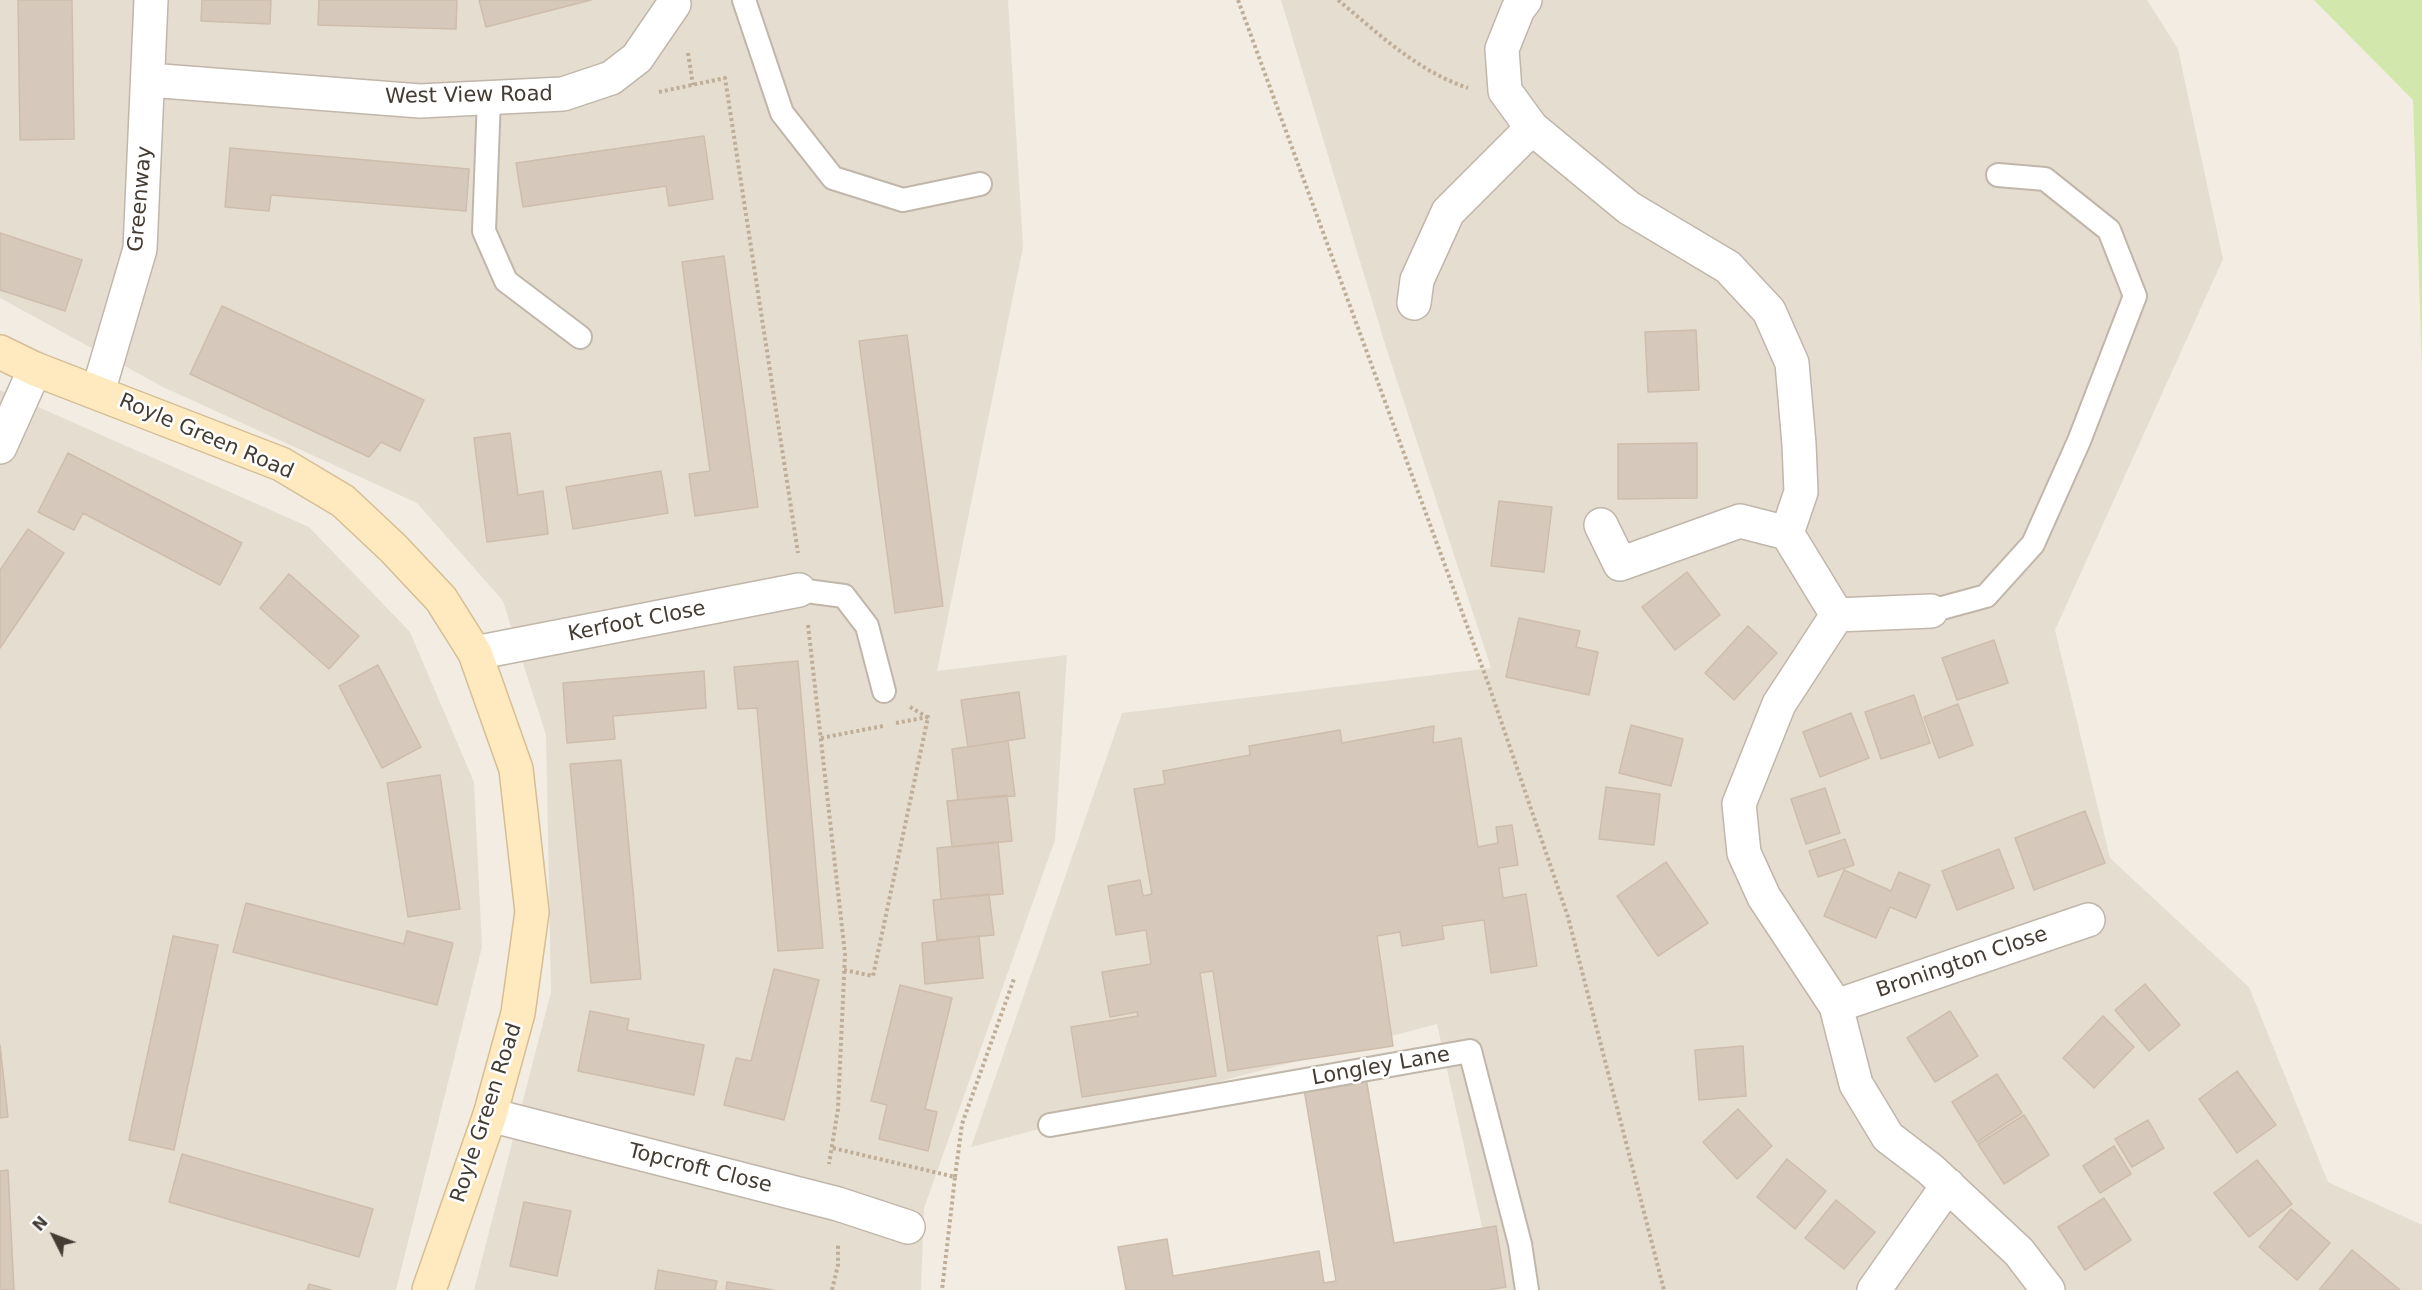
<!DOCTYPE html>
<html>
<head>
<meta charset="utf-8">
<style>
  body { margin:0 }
  #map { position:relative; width:2422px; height:1290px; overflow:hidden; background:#f2ece3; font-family:"DejaVu Sans",sans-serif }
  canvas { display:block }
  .north { position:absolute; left:24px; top:1206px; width:60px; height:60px; -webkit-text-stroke:4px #fff; paint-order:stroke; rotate:312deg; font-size:16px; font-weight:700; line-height:24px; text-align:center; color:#443c33 }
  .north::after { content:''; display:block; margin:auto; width:21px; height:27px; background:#443c33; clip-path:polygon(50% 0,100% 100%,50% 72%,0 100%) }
</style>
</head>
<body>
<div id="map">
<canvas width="2422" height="1290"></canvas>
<div class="north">N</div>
</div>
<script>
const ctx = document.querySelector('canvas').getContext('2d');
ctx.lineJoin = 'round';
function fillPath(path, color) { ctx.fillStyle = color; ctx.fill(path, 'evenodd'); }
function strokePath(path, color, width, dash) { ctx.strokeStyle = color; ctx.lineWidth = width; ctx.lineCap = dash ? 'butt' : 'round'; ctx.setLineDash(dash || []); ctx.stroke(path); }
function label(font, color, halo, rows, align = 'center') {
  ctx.font = font + ' "DejaVu Sans",sans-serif'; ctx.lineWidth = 5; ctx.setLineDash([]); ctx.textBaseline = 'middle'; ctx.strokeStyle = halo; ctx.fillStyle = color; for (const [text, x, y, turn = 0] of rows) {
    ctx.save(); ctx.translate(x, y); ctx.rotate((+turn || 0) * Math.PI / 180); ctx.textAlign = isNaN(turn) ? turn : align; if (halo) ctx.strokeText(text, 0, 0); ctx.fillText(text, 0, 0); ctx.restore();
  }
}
const residential = new Path2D(`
  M0 0H1008L1023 247 937 671 1067 655 1055 840 924 1208 921 1290H474L551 992 546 735 503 601 417 503 163 387 0 298Z
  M1281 0H2147L2178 49 2223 259 2055 630 2110 858 2249 987 2328 1182 2422 1225V1290H1496L1437 1024 971 1147 1122 713 1491 668 1385 344Z
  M0 390 309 527 410 632 474 782 482 947 396 1290H0Z`);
const green = new Path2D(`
  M2314 0H2422V368L2413 100Z`);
const building = new Path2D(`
  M18 0H72L74 139 20 140Z
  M202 0H271L270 24 201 21Z
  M319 0H457L456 29 318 25Z
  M479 0H591L486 27Z
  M704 136 713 199 669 206 666 186 523 207 516 163Z
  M230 148 469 169 466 211 271 195 269 211 225 207Z
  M0 233 82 260 65 311 0 290Z
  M724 256 758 507 695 516 689 474 710 471 682 262Z
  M222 306 424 400 400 451 381 442 369 457 190 374Z
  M1696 330 1699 390 1648 392 1645 332Z
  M907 335 943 606 895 613 859 341Z
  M510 433 518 495 543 491 548 534 487 542 474 438Z
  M1697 443V498L1618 499V444Z
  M68 453 242 543 220 585 83 513 74 530 38 512Z
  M661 471 668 513 573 529 566 487Z
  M1499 501 1552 507 1544 572 1491 566Z
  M28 529 64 553 0 648V570Z
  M1687 572 1720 615 1675 650 1642 607Z
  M289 574 359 636 329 669 260 608Z
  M1519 618 1580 631 1576 647 1598 652 1589 695 1506 677Z
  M1748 626 1777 653 1734 700 1705 673Z
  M1994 640 2008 683 1957 700 1942 658Z
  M798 661 823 948 778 951 757 708 738 709 734 667Z
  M378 665 421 747 382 768 339 686Z
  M704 671 706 708 613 716 615 739 567 743 563 683Z
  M1019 692 1025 738 968 747 961 700Z
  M1914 695 1930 743 1881 759 1865 712Z
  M1958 704 1973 745 1939 758 1924 717Z
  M1851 713 1869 758 1820 777 1803 732Z
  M1631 725 1683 739 1671 786 1619 773Z
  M1434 726 1433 743 1461 738 1478 847 1498 843 1496 827 1512 825 1518 865 1499 868 1503 898 1526 894 1537 966 1491 973 1484 920 1442 926 1444 939 1402 946 1400 932 1377 936 1393 1046 1228 1071 1213 971 1200 973 1216 1076 1082 1097 1071 1027 1138 1016 1137 1012 1110 1017 1102 972 1151 964 1146 930 1116 935 1108 886 1140 880 1143 896 1152 894 1134 789 1165 784 1163 771 1250 755 1249 746 1340 730 1342 743Z
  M1008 741 1015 796 958 800 952 749Z
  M621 760 641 979 591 983 570 764Z
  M440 775 460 909 408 917 387 783Z
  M1606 787 1660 794 1654 845 1599 839Z
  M1825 788 1840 833 1806 844 1791 799Z
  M1007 795 1012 841 952 847 947 801Z
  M2085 811 2105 863 2034 890 2015 838Z
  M1845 839 1854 865 1818 877 1809 851Z
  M998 842 1003 894 941 899 937 848Z
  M1999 849 2014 888 1957 910 1942 871Z
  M1666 862 1708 923 1658 956 1617 896Z
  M1844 870 1891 891 1899 872 1930 885 1916 918 1890 907 1876 938 1824 916Z
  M989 894 994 935 937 940 933 900Z
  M246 903 404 944 407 931 453 943 437 1005 233 952Z
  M173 936 218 945 174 1150 129 1140Z
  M979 936 983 978 925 984 922 943Z
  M774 969 819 980 784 1120 724 1105 736 1058 751 1061Z
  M2145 984 2180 1025 2149 1051 2115 1010Z
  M900 985 952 998 925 1109 937 1112 928 1151 879 1139 887 1105 871 1101Z
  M590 1011 629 1019 627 1030 704 1045 694 1095 578 1071Z
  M1950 1011 1978 1056 1935 1082 1907 1038Z
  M2103 1016 2134 1047 2094 1088 2063 1058Z
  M0 1045 8 1117 0 1118Z
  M1743 1046 1746 1096 1699 1100 1695 1050Z
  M2237 1071 2276 1125 2237 1153 2199 1099Z
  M1997 1074 2022 1113 1977 1142 1952 1102Z
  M1366 1078 1394 1243 1496 1226 1506 1287 1488 1290H1126L1118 1247 1167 1239 1173 1276 1319 1251 1324 1283 1336 1281 1304 1089Z
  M1738 1109 1772 1146 1737 1179 1703 1142Z
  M2024 1115 2049 1155 2004 1184 1978 1144Z
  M2148 1120 2164 1148 2132 1167 2115 1139Z
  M2114 1146 2131 1174 2100 1193 2083 1166Z
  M182 1154 373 1209 359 1257 169 1202Z
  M1787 1159 1826 1191 1795 1229 1757 1197Z
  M2257 1160 2292 1204 2249 1237 2214 1193Z
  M8 1170 14 1290H0V1171Z
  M2104 1198 2131 1240 2085 1270 2058 1227Z
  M1836 1200 1875 1232 1844 1269 1805 1238Z
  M524 1202 571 1211 557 1276 510 1266Z
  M2291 1209 2330 1243 2297 1280 2259 1247Z
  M2352 1250 2400 1290H2319Z
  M658 1270 717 1281 715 1290H655Z
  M727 1282 773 1290H726Z
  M309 1284 331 1290H307Z`);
const path = new Path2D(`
  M1238 0 1488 683 1568 917 1664 1290
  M1338 0C1379 34 1417 71 1468 88
  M688 53 693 85
  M659 92 725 78 798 553
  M808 625 845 954 838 1109 829 1164
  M910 707 927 717
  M821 738 883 726
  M844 970 873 976 928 717 896 723
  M833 1148 955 1177 942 1290
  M955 1177 962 1124 1014 979
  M832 1290 838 1265V1244`);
const service = new Path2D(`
  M744 0 782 113 833 178 903 200 980 184
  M489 98 484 231 506 281 580 337
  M799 590 844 596 867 626 884 691
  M1931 611 1986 596 2033 544 2079 441 2135 296 2109 230 2045 179 1998 175
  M1050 1125 1470 1051 1520 1244 1527 1290`);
const minor = new Path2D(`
  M1525 0 1518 9 1502 49 1505 91 1532 128 1629 208 1728 267 1769 311 1792 363 1799 444 1801 492 1787 533 1837 615 1779 704 1739 804 1744 853 1764 897 1836 1006 1856 1084 1888 1137 1930 1169 2019 1252 2048 1290
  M149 80 420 101 563 94 611 78 637 58 674 4 673 0
  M1414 303 1417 280 1448 212 1532 128
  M98 392 140 249 151 0
  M0 447 35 369
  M1601 525 1620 564 1740 521 1787 533
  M1837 615 1931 611
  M475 653 799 590
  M1836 1006 2088 920
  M490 1115 838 1204 908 1227
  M1874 1290 1948 1185`);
const secondary = new Path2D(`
  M0 352 35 369 281 464 343 501 393 548 441 599 475 653 516 769 532 912 518 1013 490 1115 429 1290`);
const streetNames = [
  ["West View Road",469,96,-1],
  ["Greenway",141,199,-85],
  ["Royle Green Road",206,437,23],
  ["Kerfoot Close",637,622,-11],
  ["Bronington Close",1962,963,-19],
  ["Longley Lane",1381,1067,-10],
  ["Royle Green Road",487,1113,-72],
  ["Topcroft Close",700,1169,14]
];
fillPath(residential, '#e6ddd1');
fillPath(green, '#d2e7ab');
fillPath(building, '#d6c9bb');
strokePath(building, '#cebdac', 1.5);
strokePath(service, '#c0b6a9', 26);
strokePath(minor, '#c0b6a9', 36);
strokePath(secondary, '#d6be94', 36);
strokePath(path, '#bfad97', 4, [3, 3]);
strokePath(service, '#fff', 22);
strokePath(minor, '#fff', 33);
strokePath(secondary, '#ffeac0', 33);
label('21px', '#443c33', '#fff', streetNames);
</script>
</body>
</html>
